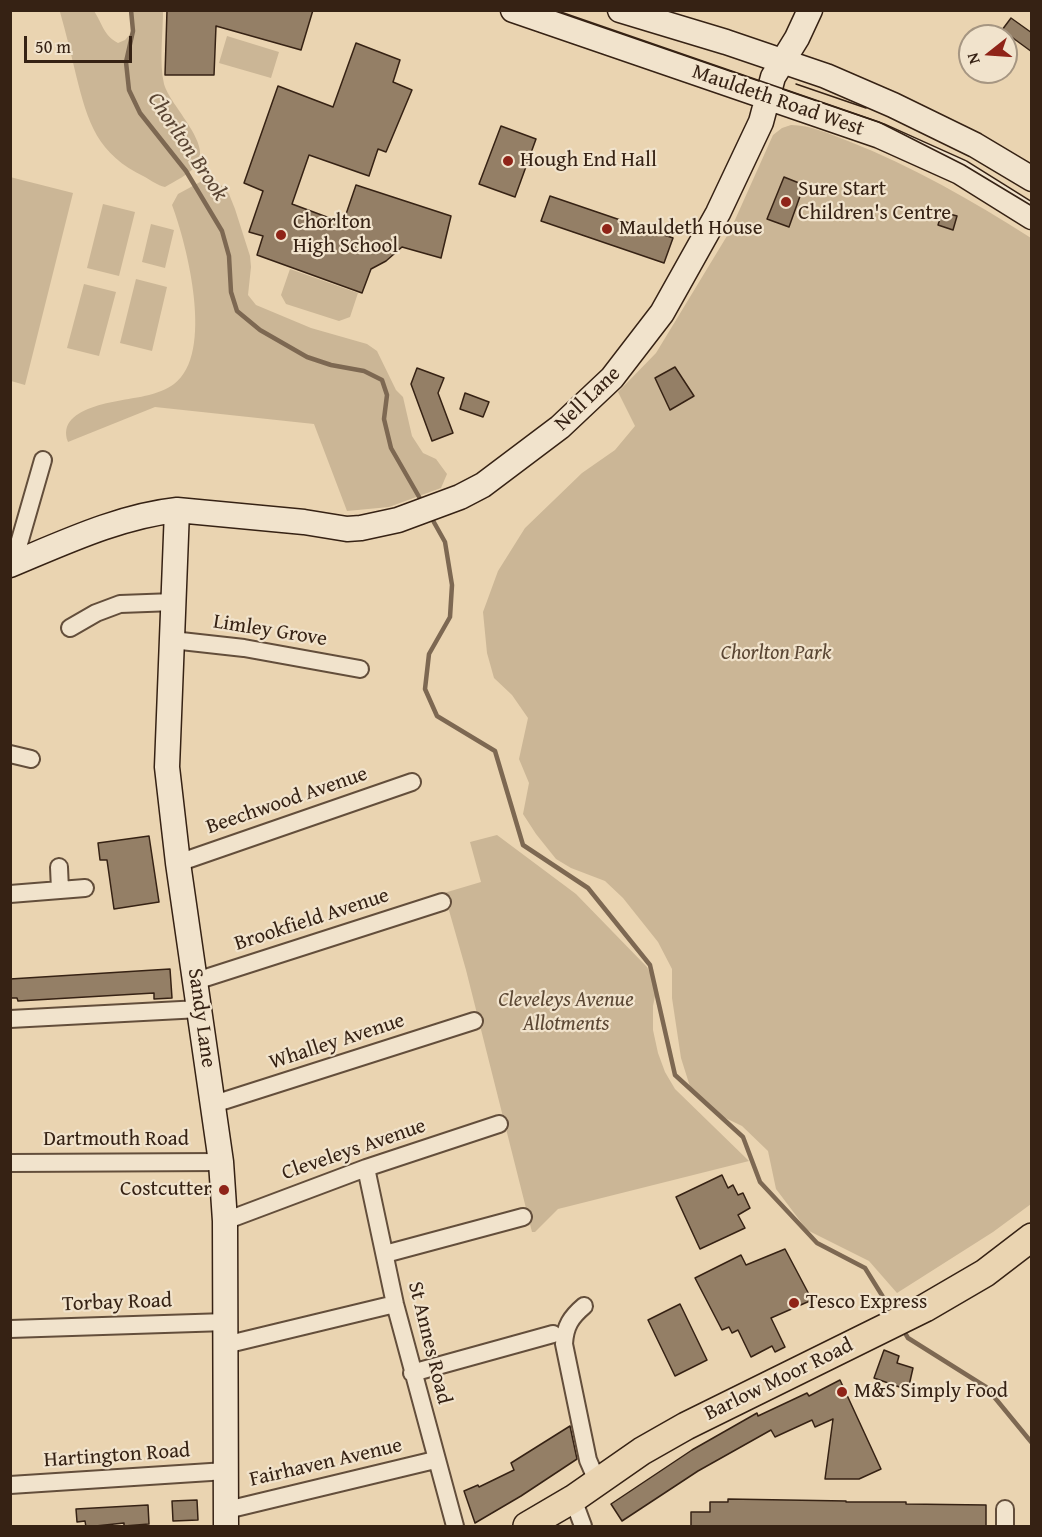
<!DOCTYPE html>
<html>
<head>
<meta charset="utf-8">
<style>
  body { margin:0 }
  #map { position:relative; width:1042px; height:1537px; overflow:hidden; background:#ead4b1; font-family:"Gentium Book Plus",serif }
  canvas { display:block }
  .frame { position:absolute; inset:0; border:12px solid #362214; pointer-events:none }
  .north { position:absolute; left:958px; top:24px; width:60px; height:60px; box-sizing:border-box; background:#f1e3cc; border:2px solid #a69682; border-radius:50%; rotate:253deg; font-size:16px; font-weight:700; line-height:24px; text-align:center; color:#362214 }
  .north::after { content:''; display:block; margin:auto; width:21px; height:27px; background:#8f2418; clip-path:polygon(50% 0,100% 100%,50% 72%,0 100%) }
  .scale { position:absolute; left:24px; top:36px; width:108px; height:27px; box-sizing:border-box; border:3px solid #362214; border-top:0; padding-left:8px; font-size:18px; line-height:21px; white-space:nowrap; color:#362214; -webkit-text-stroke:4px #f1e3cc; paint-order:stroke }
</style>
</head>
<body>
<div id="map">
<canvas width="1042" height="1537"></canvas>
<div class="frame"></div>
<div class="north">N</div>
<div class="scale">50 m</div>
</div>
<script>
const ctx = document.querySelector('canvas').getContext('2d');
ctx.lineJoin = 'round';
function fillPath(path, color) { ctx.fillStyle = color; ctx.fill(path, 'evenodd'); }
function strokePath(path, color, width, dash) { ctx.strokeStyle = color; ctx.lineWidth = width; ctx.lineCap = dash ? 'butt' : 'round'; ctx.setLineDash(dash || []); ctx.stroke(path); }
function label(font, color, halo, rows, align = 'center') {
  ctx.font = font + ' "Gentium Book Plus",serif'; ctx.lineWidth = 4.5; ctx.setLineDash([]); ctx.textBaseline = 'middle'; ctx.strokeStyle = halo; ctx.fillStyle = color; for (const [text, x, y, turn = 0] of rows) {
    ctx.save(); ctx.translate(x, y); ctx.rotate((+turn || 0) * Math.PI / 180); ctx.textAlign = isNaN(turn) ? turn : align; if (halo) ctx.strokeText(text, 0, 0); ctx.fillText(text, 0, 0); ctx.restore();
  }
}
const green = new Path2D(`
  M62 10 94 11C102 23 104 36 118 43L125 40 133 31 131 11H163C163 33 159 63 164 84 170 106 214 145 196 166 188 175 175 181 165 187 157 185 152 181 145 177 97 154 88 123 76 75 71 54 66 33 60 12Z
  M227 36 279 52 271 78 219 63Z
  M791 125C811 125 829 134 848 141 912 166 973 201 1031 238V1204L993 1232 897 1293 869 1261 807 1230 776 1189 768 1151 742 1126 713 1112 692 1093 681 1058 672 998V969L658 942 623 898 605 881 571 868 556 859 536 834 523 814 529 783 519 759 528 718 512 695 494 678 487 653 483 612 498 571 525 528 582 473 615 450 635 426 618 392 656 353 730 231 773 135 782 128Z
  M10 177 73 193 25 385 11 381Z
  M202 181 221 185 229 194 235 209 250 256 251 267 248 295 256 305 311 328 367 344 377 351 396 390 403 397 412 436 423 453 436 459 447 474 441 488 389 507 347 511 314 424 155 407 68 442C54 404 127 401 149 395 156 393 168 389 174 384 215 354 187 245 172 205L178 194Z
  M103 204 135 212 119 276 87 268Z
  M151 224 174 230 165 268 142 262Z
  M290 269 358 293 350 317 339 321 286 304 281 295Z
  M136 279 167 287 152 351 120 343Z
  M84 284 116 292 99 356 67 348Z
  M497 835 576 894 647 967 657 986 653 1006V1030L658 1053 665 1072 675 1089 749 1161 558 1209 535 1232H532L466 970 444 893 481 882 470 842Z`);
const stream = new Path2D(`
  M131 10 133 31 126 62 129 90 140 113 186 171 222 231 229 256 231 292 237 311 260 330 307 357 331 365 364 371 382 380 387 395 384 419 391 448 422 502
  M431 517 445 542 452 585 450 617 429 654 425 689 437 716 495 751 523 845 588 888 650 965 675 1075 743 1137 760 1182 817 1243 865 1268 893 1313
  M902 1328 908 1338 986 1387 1032 1443`);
const building = new Path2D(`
  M167 10H313L301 50 216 26 214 75H165Z
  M1011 18 1032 33V52L1002 30Z
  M356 43 400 60 393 82 412 90 386 152 378 149 369 176 309 155 292 204 343 223 356 185 451 216 441 258 402 247 386 261 371 269 362 293 257 255 263 236 249 232 263 191 244 183 278 86 333 107Z
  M501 126 536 139 515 197 479 184Z
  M784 177 804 185 789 227 767 219Z
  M550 196 673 238 664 263 541 221Z
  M942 212 957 216 953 230 938 225Z
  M675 367 694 396 670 410 655 378Z
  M417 368 444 378 438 393 453 433 432 441 411 384Z
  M465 393 489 402 483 417 460 409Z
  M149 836 159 902 114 909 107 860H100L98 843Z
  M170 969 172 998 154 999V993L18 1001 17 998H10V979Z
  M722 1175 728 1188 733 1185 738 1195 743 1193 750 1208 738 1215 745 1228 700 1249 676 1197Z
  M785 1249 812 1300 771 1318 785 1347 775 1352 772 1346 751 1357 738 1330 732 1333 729 1327 722 1330 695 1278 741 1255 746 1265Z
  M680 1304 707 1360 675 1376 648 1320Z
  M884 1350 899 1356 897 1363 913 1368 908 1390 874 1378Z
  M840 1380 881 1469 859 1479H825L833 1419 815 1427 812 1420 775 1437 771 1430 698 1471 622 1521 611 1504 692 1450 757 1413 758 1416 807 1393 809 1396Z
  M570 1426 577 1459 521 1496 475 1523 464 1491 478 1485 479 1487 514 1470 511 1463Z
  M728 1499 846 1501V1502H906V1504L986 1505V1527H691V1512H710V1502H728Z
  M197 1500 198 1520 173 1521 172 1501Z
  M148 1505 149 1524 124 1526V1523L86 1527 85 1521 77 1522 76 1509Z`);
const street = new Path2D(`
  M19 561 18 547 43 460
  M70 628 96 613 120 604 174 602
  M172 640 244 648 360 669
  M10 754 31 759
  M178 863 412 782
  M59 867 60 890
  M10 894 85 888
  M196 981 442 902
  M10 1019 200 1009
  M214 1104 474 1021
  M10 1163 221 1162
  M366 1168 395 1304 455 1526
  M225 1221 366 1168 499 1124
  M385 1254 523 1217
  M584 1306C571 1317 565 1326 564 1344L588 1460 598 1483
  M10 1329 226 1322
  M225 1345 395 1304
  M412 1373 553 1334
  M10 1485 226 1471
  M573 1499 583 1526
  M227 1510 435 1460
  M1005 1526V1509`);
const secondary = new Path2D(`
  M513 10 880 136 960 172 1032 217
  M620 10 726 42 826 76 893 105 975 145 1032 179
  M177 510 167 767 178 863 221 1162 225 1221 226 1526
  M10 565C63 543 120 516 177 510L304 522 347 529 361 528 398 520 460 497 483 485 560 427 612 378 662 313 718 213 761 122 773 77 797 38 810 10`);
const primary = new Path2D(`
  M527 1526 573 1499 642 1451 686 1426 925 1308 985 1273 1032 1237`);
const tram = new Path2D(`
  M555 10 879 122 964 165 1032 206
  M796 84 866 108`);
const markers = [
  [508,161,6,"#8f2418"],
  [786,202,6,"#8f2418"],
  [607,229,6,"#8f2418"],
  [281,235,6,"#8f2418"],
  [224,1190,6,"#8f2418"],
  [794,1303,6,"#8f2418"],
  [842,1392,6,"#8f2418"]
];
const streetNames = [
  ["Mauldeth Road West",778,101,19],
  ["Nell Lane",588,399,-44],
  ["Limley Grove",270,631,9],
  ["Beechwood Avenue",287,801,-19],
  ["Brookfield Avenue",312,920,-18],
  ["Sandy Lane",201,1018,82],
  ["Whalley Avenue",337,1042,-18],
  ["Dartmouth Road",116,1140],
  ["Cleveleys Avenue",354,1150,-19],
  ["Torbay Road",117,1303,-2],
  ["St Annes Road",429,1343,76],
  ["Barlow Moor Road",779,1380,-26],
  ["Hartington Road",117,1456,-4],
  ["Fairhaven Avenue",326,1463,-13]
];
const poiNames = [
  ["Hough End Hall",520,161],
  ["Sure Start",798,190],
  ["Children's Centre",798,214],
  ["Chorlton",293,223],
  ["High School",293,247],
  ["Mauldeth House",619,229],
  ["Costcutter",212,1190,"right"],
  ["Tesco Express",806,1303],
  ["M&S Simply Food",854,1392]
];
const parkNames = [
  ["Chorlton Park",776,654],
  ["Cleveleys Avenue",566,1001],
  ["Allotments",566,1025]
];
const waterNames = [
  ["Chorlton Brook",187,147,56]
];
fillPath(green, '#cbb696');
strokePath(stream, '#7d6852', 4.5);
fillPath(building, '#947f66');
strokePath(building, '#362214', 1.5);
strokePath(street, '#634e3b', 20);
strokePath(secondary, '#362214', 27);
strokePath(primary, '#362214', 30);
strokePath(street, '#f1e3cc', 16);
strokePath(secondary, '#f1e3cc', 24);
strokePath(primary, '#ead4b1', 27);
strokePath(tram, '#362214', 1.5);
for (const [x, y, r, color] of markers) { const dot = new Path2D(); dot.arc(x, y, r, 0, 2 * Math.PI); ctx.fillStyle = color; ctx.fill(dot); strokePath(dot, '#f1e3cc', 2); }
label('21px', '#362214', '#f1e3cc', streetNames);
label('21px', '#362214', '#f1e3cc', poiNames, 'left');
label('italic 21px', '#5b4734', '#f1e3cc', parkNames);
label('italic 22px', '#5a4533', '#f1e3cc', waterNames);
</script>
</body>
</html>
